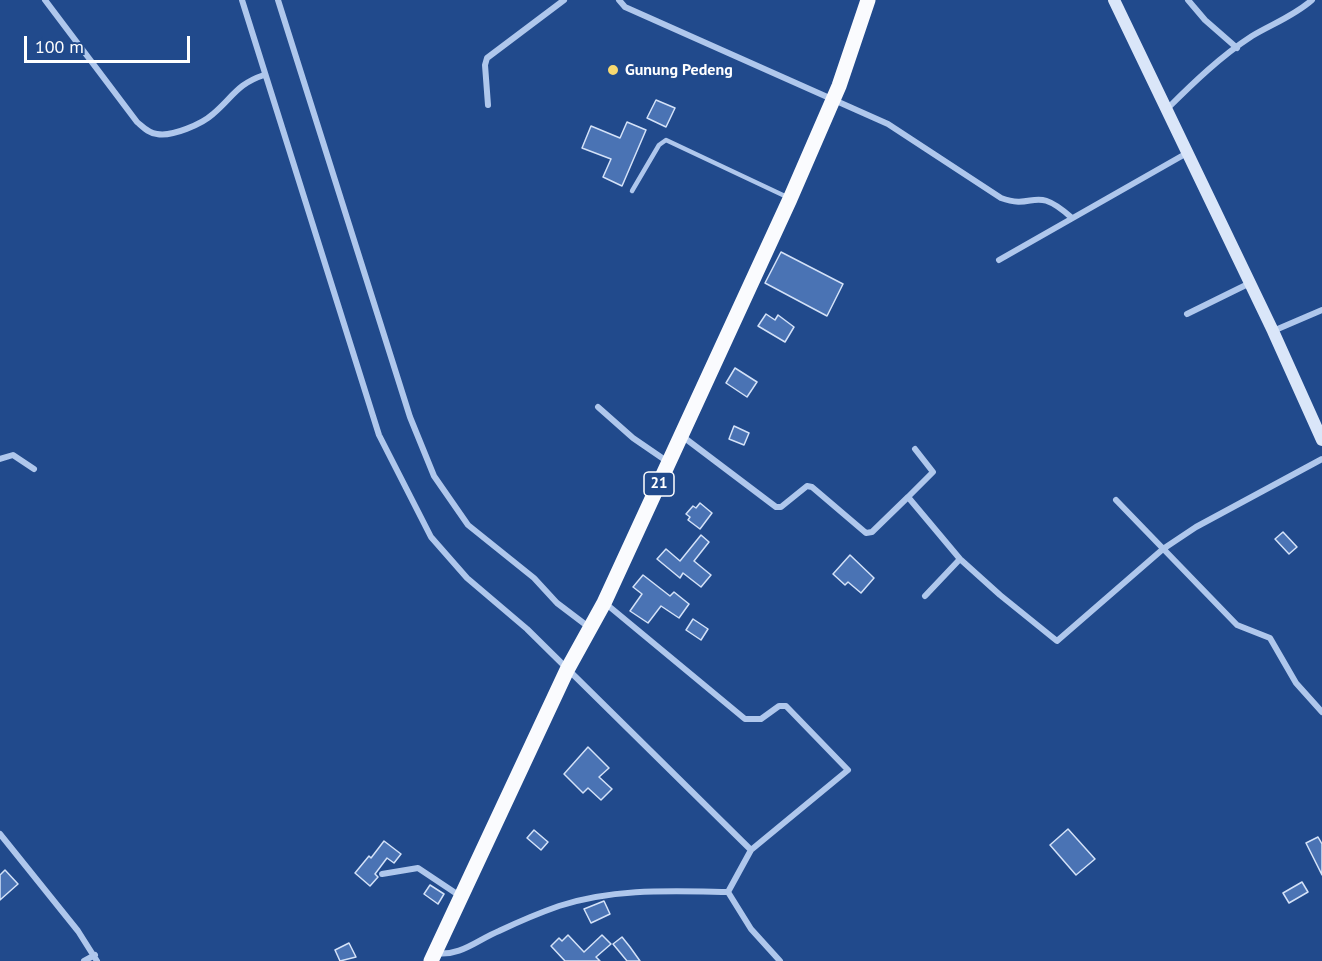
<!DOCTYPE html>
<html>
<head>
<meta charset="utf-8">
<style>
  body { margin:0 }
  #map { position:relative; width:1322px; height:961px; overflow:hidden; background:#214a8c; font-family:"PT Sans",sans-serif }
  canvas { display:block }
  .scale { position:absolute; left:24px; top:36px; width:166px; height:27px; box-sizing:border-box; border:3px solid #fff; border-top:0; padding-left:8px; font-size:18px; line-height:21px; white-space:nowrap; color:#fff; -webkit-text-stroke:4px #214a8c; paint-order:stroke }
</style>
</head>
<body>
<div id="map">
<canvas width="1322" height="961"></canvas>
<div class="scale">100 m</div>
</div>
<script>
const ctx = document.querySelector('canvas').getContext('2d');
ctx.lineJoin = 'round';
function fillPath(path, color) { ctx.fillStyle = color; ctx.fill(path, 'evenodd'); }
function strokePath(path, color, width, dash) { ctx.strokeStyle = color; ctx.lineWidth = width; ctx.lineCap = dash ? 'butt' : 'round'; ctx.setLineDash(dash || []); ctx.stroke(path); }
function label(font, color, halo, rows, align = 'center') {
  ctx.font = font + ' "PT Sans",sans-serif'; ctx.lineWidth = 4.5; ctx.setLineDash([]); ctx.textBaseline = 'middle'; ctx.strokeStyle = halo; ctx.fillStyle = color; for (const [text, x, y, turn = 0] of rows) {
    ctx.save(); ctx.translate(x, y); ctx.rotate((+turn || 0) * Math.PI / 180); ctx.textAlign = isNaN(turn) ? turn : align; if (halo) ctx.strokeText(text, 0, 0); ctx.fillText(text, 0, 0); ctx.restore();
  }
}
const building = new Path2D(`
  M656 100 675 108 666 127 647 118Z
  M627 122 646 130 622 186 603 177 611 159 582 148 591 126 620 138Z
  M781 252 843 284 827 316 765 283Z
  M766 314 775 320 778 315 794 327 785 342 758 326Z
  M735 368 757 382 747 397 726 383Z
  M734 426 749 433 744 445 729 439Z
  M700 503 712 513 700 529 688 520 690 517 686 514 693 506 696 508Z
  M1283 532 1297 547 1289 554 1275 539Z
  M701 535 709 542 694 561 711 575 701 587 683 573 680 578 657 559 666 549 680 561Z
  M850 555 874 578 861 593 848 582 845 585 833 574Z
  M643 575 670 596 674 592 689 604 679 618 661 606 648 623 630 611 642 594 633 587Z
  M693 619 708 629 701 640 686 630Z
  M588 747 609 768 599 777 612 789 601 800 588 788 583 793 564 774Z
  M1068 829 1095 859 1076 875 1050 845Z
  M534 830 548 842 541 850 527 838Z
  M1318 837 1322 844V875L1306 843Z
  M384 841 401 854 394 863 387 858 375 874 378 877 370 886 355 873 369 856 371 858Z
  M5 870 18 884 0 900V875Z
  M1302 882 1308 892 1289 903 1283 893Z
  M430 885 444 894 438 904 424 894Z
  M604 901 610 914 591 923 584 909Z
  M568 935 584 952 602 935 611 944 596 957 600 961H565L551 946 559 938 562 941Z
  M622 937 630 947 640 961H627L613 944Z
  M349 943 356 957 340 961 335 950Z`);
const service = new Path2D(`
  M632 191 659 145 666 140 787 197`);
const minor = new Path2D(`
  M45 0 137 122C143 127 148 133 157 134 172 137 202 124 213 114 233 97 237 84 264 75
  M242 0 379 435 431 537 467 578 527 629 751 850 728 892C671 891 615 888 559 906 539 913 518 922 499 931 477 940 460 957 435 953
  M278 0 410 417 434 476 468 525 534 578 557 603 590 628
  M619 0 625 7 888 124 1001 198C1036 211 1033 183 1072 218
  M1188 0 1205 20 1237 48
  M488 105 485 65 487 58 564 0
  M1167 109C1193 83 1221 56 1252 36 1272 24 1294 16 1312 0
  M999 260 1187 153
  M1187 314 1250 283
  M1273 331 1322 310
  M598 407 633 438 668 462
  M682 436 776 507H781L807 486 812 487 866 533 872 532 908 497 960 559 1000 595 1057 641 1163 549 1196 527 1322 459
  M0 459 13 455 34 469
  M908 497 933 472 915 449
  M1116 500 1237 625 1270 638 1296 683 1322 712
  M925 596 960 559
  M605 603 745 719H761L779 706H786L848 770 751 850
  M0 834 78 931 97 961
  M382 874 418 868 460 896
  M728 892 751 929 780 961
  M84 961 95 955`);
const secondary = new Path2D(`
  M1114 0 1273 331 1322 440`);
const trunk = new Path2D(`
  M431 961 567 670 604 603 790 199 839 86 868 0`);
const markers = [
  [613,70,6,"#f8d970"]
];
const shields = [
  [659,484,30]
];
const shieldNames = [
  ["21",659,484]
];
const poiNames = [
  ["Gunung Pedeng",625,70]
];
fillPath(building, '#4a73b4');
strokePath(building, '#d4e2f8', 1.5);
strokePath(service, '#afc7ec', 4.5);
strokePath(minor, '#afc7ec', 6);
strokePath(secondary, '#dae6f9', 12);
strokePath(trunk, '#fafbfe', 15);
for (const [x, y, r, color] of markers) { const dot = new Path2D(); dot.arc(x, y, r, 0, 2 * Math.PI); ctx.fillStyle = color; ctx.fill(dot); strokePath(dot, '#214a8c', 2); }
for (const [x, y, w] of shields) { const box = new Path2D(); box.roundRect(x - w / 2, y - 12, w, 24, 4.5); ctx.fillStyle = '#214a8c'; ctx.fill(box); strokePath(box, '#fff', 1.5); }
label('bold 15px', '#fff', null, shieldNames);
label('bold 16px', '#fff', '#214a8c', poiNames, 'left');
</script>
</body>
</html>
